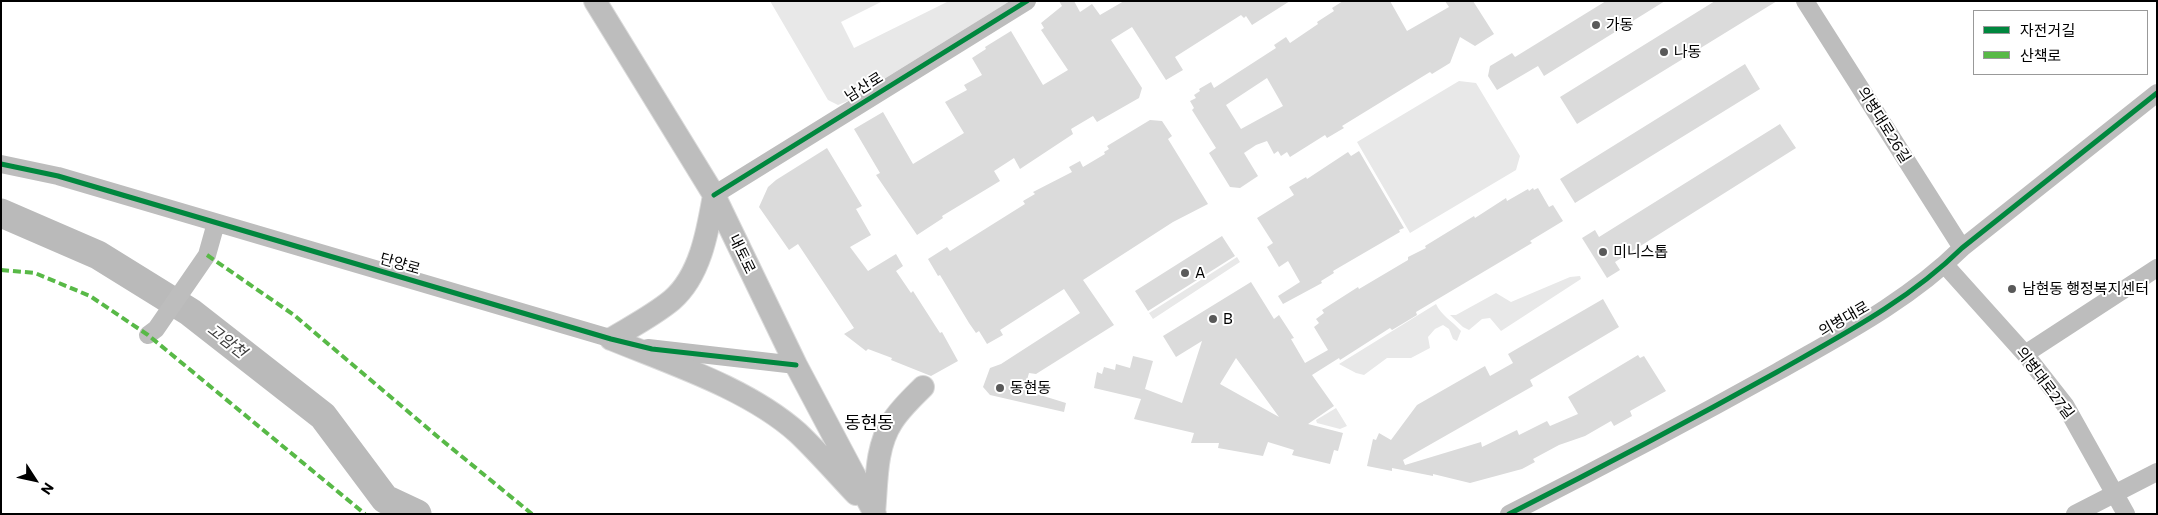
<!DOCTYPE html>
<html>
<head>
<meta charset="utf-8">
<style>
  body { margin:0 }
  #map { position:relative; width:2158px; height:515px; overflow:hidden; background:#fff; font-family:Commissioner,"Noto Sans KR",sans-serif }
  canvas { display:block }
  .frame { position:absolute; inset:0; border:2px solid #000; pointer-events:none }
  .legend { position:absolute; left:1973px; top:10px; width:175px; height:65px; box-sizing:border-box; background:#fff; border:1px solid #999; margin:0; padding:6px 9px; list-style:none; font-size:15px; color:#000 }
  .legend li { display:flex; align-items:center; gap:10px; height:25px }
  .legend b { width:25px; border:1px solid #999 }
  .north { position:absolute; left:10px; top:455px; width:50px; height:50px; -webkit-text-stroke:4px #fff; paint-order:stroke; rotate:125deg; font-size:14px; font-weight:700; line-height:20px; text-align:center; color:#000 }
  .north::after { content:''; display:block; margin:auto; width:18px; height:22px; background:#000; clip-path:polygon(50% 0,100% 100%,50% 72%,0 100%) }
</style>
</head>
<body>
<div id="map">
<canvas width="2158" height="515"></canvas>
<div class="frame"></div>
<ul class="legend">
<li><b style="height:6px;background:#00873e"></b>자전거길</li>
<li><b style="height:6px;background:#58b947"></b>산책로</li>
</ul>
<div class="north">N</div>
</div>
<script>
const ctx = document.querySelector('canvas').getContext('2d');
ctx.lineJoin = 'round';
function fillPath(path, color) { ctx.fillStyle = color; ctx.fill(path, 'evenodd'); }
function strokePath(path, color, width, dash) { ctx.strokeStyle = color; ctx.lineWidth = width; ctx.lineCap = dash ? 'butt' : 'round'; ctx.setLineDash(dash || []); ctx.stroke(path); }
function label(font, color, halo, rows, align = 'center') {
  ctx.font = font + ' Commissioner,"Noto Sans KR",sans-serif'; ctx.lineWidth = 4; ctx.setLineDash([]); ctx.textBaseline = 'middle'; ctx.strokeStyle = halo; ctx.fillStyle = color; for (const [text, x, y, turn = 0] of rows) {
    ctx.save(); ctx.translate(x, y); ctx.rotate((+turn || 0) * Math.PI / 180); ctx.textAlign = isNaN(turn) ? turn : align; if (halo) ctx.strokeText(text, 0, 0); ctx.fillText(text, 0, 0); ctx.restore();
  }
}
const green = new Path2D(`
  M770 1H883L841 22 854 48 949 1H1010L850 100 838 105 828 100Z
  M1459 81 1476 83 1520 156 1516 170 1410 233 1357 142Z
  M1237 257 1240 262 1153 319 1149 313Z
  M1580 276 1581 279 1501 331 1490 318 1482 319 1469 330 1463 327 1450 315H1456L1496 293 1511 302 1570 277Z
  M1436 304C1441 315 1452 321 1461 331L1457 341 1453 339 1449 329 1443 325 1435 329 1428 337 1430 348 1411 358H1387L1364 375 1356 373 1339 364Z
  M1336 408 1347 426 1340 429 1317 423 1316 420Z`);
const river = new Path2D(`
  M1 213 98 255 190 312 323 416 385 499 417 514`);
const building = new Path2D(`
  M1059 1H1074L1080 12 1092 4 1100 15 1124 1H1290L1252 25 1246 16 1244 18 1241 15 1175 57 1183 70 1166 80 1132 27 1111 40 1142 88 1139 98 1097 122 1093 116 1071 129 1073 134 1020 169 1014 158 994 171 1000 181 942 216 943 218 917 235 876 175 880 173 854 129 883 112 913 164 964 133 945 102 967 90 964 85 982 75 972 58 986 49 985 47 1011 31 1043 85 1068 70 1041 30 1044 28 1041 23 1062 6Z
  M1343 1H1390L1407 31 1449 7 1445 1H1473L1494 34 1475 46 1460 37 1450 63 1432 74 1430 72 1342 126 1344 128 1327 138 1325 135 1290 157 1287 152 1281 156 1278 151 1274 154 1267 141 1256 145 1244 153 1258 176 1240 188 1230 187 1209 153 1216 148 1192 110 1194 108 1190 101 1196 98 1194 95 1200 91 1199 89 1211 82 1214 88 1276 48 1274 45 1286 37 1290 43 1318 24 1317 22 1334 11 1332 8ZM1267 78 1283 106 1241 129 1226 105Z
  M1606 1H1665L1544 76 1538 66 1497 90 1488 76 1490 66 1512 53 1515 57Z
  M1715 1H1777L1577 124 1560 97Z
  M1745 64 1760 89 1575 203 1560 179Z
  M1150 120 1162 121 1172 136 1168 139 1208 204 1173 222 1083 280 1114 325 1036 374 1029 373 1024 390 1066 403 1064 412 990 395 983 387 990 368 1001 364 1080 313 1064 289 1000 330 1003 335 987 344 979 331 976 333 969 323 940 275 938 276 928 259 947 247 950 251 1025 204 1023 201 1035 194 1033 192 1072 172 1069 167 1080 161 1083 167 1105 154 1104 152 1109 149 1107 146Z
  M1780 124 1796 148 1615 262 1620 270 1607 278 1582 238 1595 230 1599 237Z
  M827 148 862 206 856 209 871 235 850 247 868 271 896 254 903 266 896 271 911 293 913 291 940 333 942 332 958 361 931 376 891 360 892 358 868 349 866 351 844 334 854 328 798 244 789 250 759 207 768 187 776 180Z
  M1359 151 1404 228 1399 230 1400 232 1333 271 1334 273 1321 281 1322 283 1283 304 1278 296 1300 282 1288 261 1279 267 1267 247 1273 243 1257 218 1294 195 1289 187 1306 177 1307 179 1348 152 1351 156Z
  M1533 188 1534 190 1538 188 1549 207 1553 205 1563 221 1530 241 1532 243 1416 312 1417 315 1392 330 1390 328 1340 360 1339 358 1312 375 1334 406 1308 424 1343 433 1338 451 1334 450 1330 464 1292 455 1294 450 1268 442 1263 456 1218 448 1219 443H1191L1194 433 1134 419 1141 399 1094 388 1097 372 1102 374 1104 367 1115 370 1116 364 1130 368 1133 356 1153 361 1145 389 1182 403 1202 341 1176 357 1163 336 1251 282 1274 319 1279 315 1294 338 1291 339 1305 363 1328 350 1314 327 1319 323 1316 319 1324 313 1322 310 1358 287 1359 289 1408 260V257L1426 248 1425 246 1474 216 1475 218 1506 198 1507 201 1528 189 1529 191ZM1236 358 1279 417 1220 384Z
  M1222 236 1235 256 1148 311 1135 291Z
  M1603 299 1619 327 1530 380 1533 386 1403 460 1405 465 1481 442 1482 447 1517 430 1519 435 1547 421 1550 426 1578 414 1568 397 1638 355 1640 358 1644 356 1666 391 1630 411 1632 416 1614 426 1611 421 1585 436 1559 445 1533 459 1535 462 1522 469 1470 483 1433 474V476L1392 468V471L1367 466 1373 439 1376 440 1379 433 1391 440 1417 405 1485 366 1490 376 1513 363 1508 354Z`);
const minor = new Path2D(`
  M1805 1 1962 248
  M1 164 58 176 623 342
  M714 195 1027 1
  M1945 265 2025 354 2065 405 2126 514
  M148 335 156 329 207 255 216 223
  M648 348 796 365
  M2025 354 2157 268
  M1509 514C1600 468 1689 421 1777 372 1842 335 1908 301 1962 248L2157 93
  M2075 514 2157 472`);
const major = new Path2D(`
  M595 1 714 195 796 365 875 514
  M611 339C672 364 749 389 798 433 818 452 837 474 856 494
  M611 339C631 327 654 315 672 300 701 275 708 229 714 195
  M874 513C877 483 875 448 892 422 900 409 912 398 923 387`);
const quiet = new Path2D(`
  M207 255 294 315 438 437 532 514
  M1 270 35 273 90 296 148 335 365 514`);
const cycleway = new Path2D(`
  M1 164 58 176 611 339 652 349 796 365
  M714 195 1027 1
  M1509 514C1600 468 1689 421 1777 372 1842 335 1908 301 1962 248L2157 93`);
const markers = [
  [1596,25,5,"#595959"],
  [1664,52,5,"#595959"],
  [1603,252,5,"#595959"],
  [1185,273,5,"#595959"],
  [2012,289,5,"#595959"],
  [1213,319,5,"#595959"],
  [1000,388,5,"#595959"]
];
const poiNames = [
  ["가동",1606,25],
  ["나동",1674,52],
  ["미니스톱",1613,252],
  ["A",1195,273],
  ["남현동 행정복지센터",2022,289],
  ["B",1223,319],
  ["동현동",1010,388]
];
const streetNames = [
  ["남산로",864,87,-32],
  ["의병대로26길",1884,125,58],
  ["내토로",742,254,64],
  ["단양로",400,264,16],
  ["의병대로",1844,319,-30],
  ["의병대로27길",2045,383,53]
];
const waterNames = [
  ["고암천",227,341,38]
];
const quarterNames = [
  ["동현동",869,423]
];
fillPath(green, '#e8e8e8');
strokePath(river, '#bababa', 29);
fillPath(building, '#dbdbdb');
strokePath(major, '#dbdbdb', 24);
strokePath(minor, '#bdbdbd', 18);
strokePath(major, '#bdbdbd', 22);
strokePath(quiet, '#58b947', 4, [8, 4]);
strokePath(cycleway, '#00873e', 5);
for (const [x, y, r, color] of markers) { const dot = new Path2D(); dot.arc(x, y, r, 0, 2 * Math.PI); ctx.fillStyle = color; ctx.fill(dot); strokePath(dot, '#fff', 2); }
label('15px', '#000', '#fff', poiNames, 'left');
label('15px', '#000', '#fff', streetNames);
label('italic 16px', '#3d3d3d', '#fff', waterNames);
label('18px', '#000', '#fff', quarterNames);
</script>
</body>
</html>
